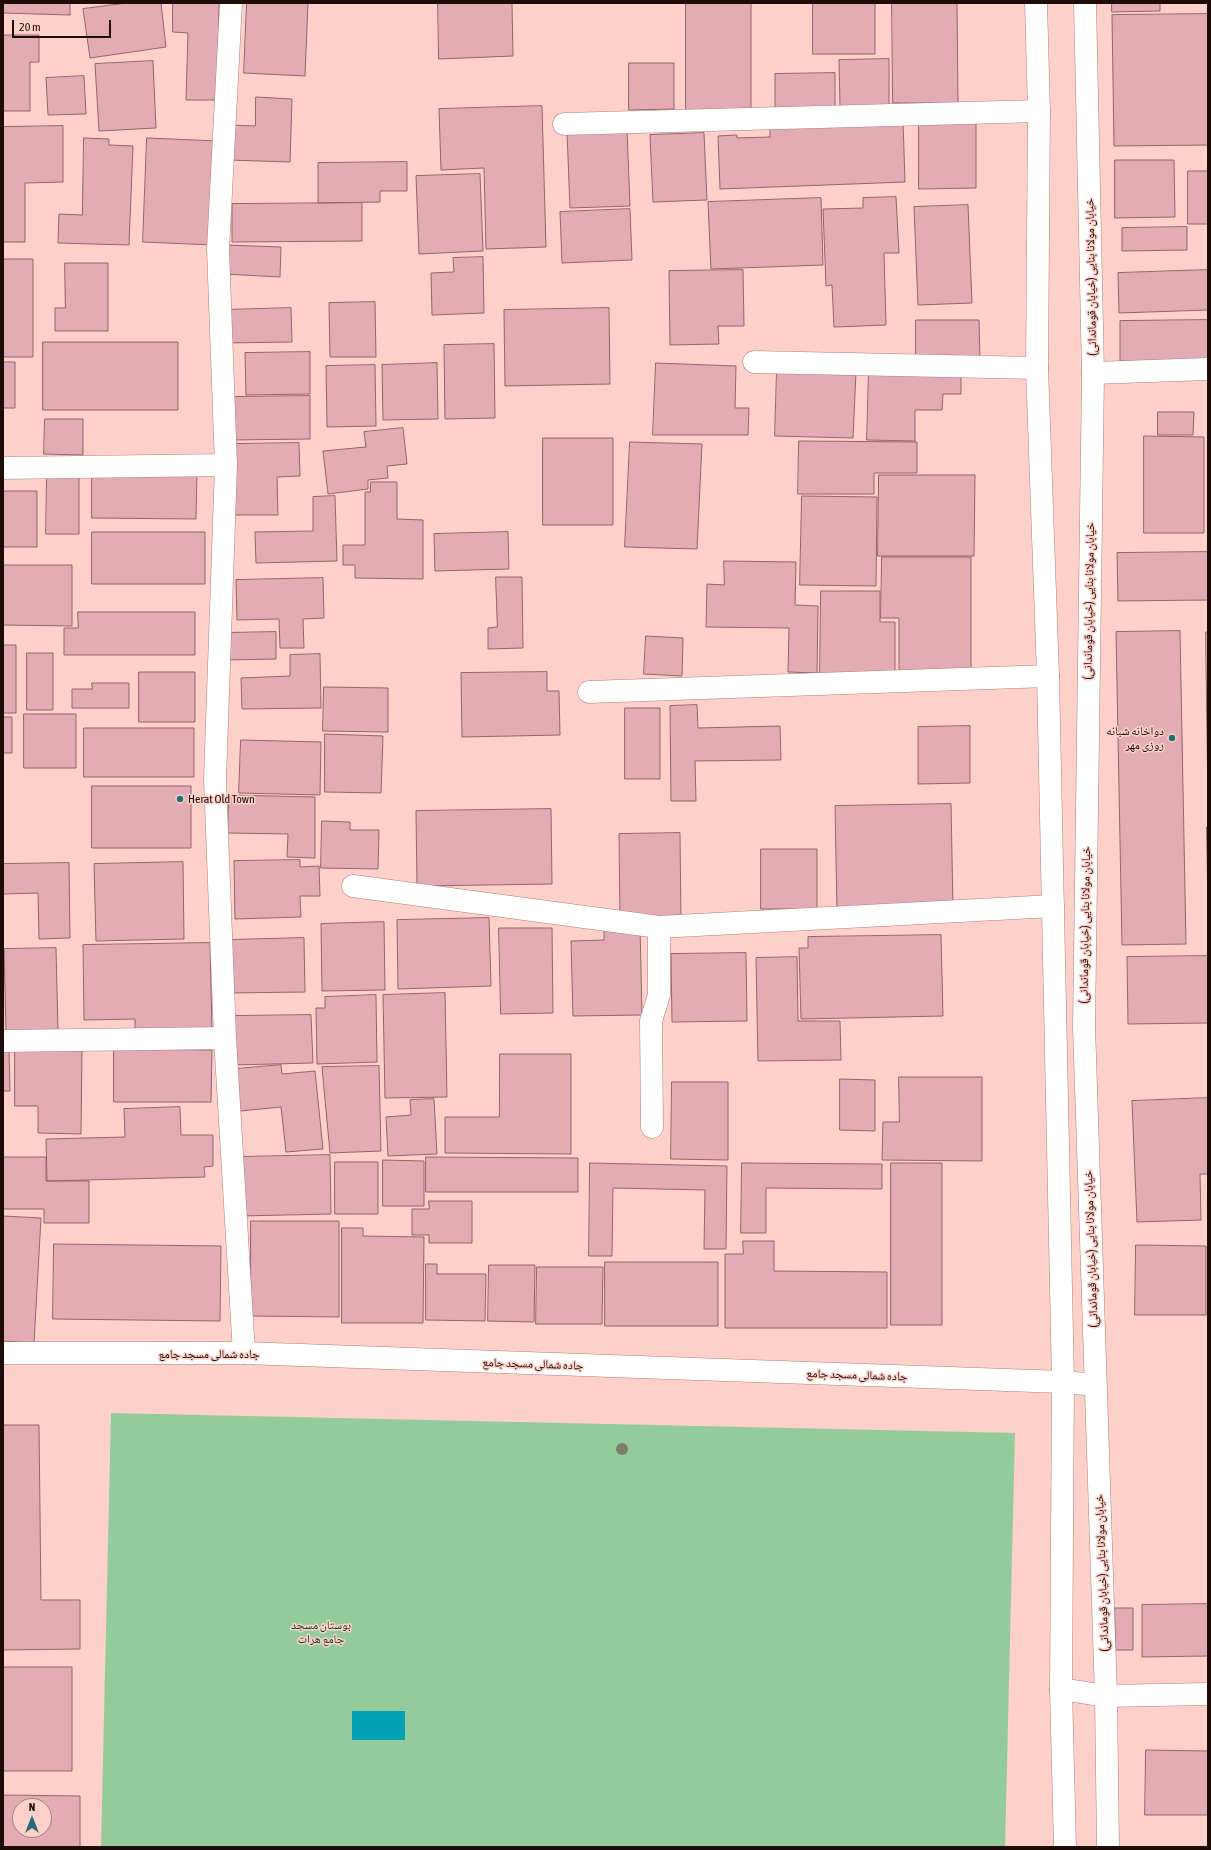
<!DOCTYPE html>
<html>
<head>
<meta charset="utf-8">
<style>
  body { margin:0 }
  #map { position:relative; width:1211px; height:1850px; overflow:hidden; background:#fdd1c9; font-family:"Asap Condensed",sans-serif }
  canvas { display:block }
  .frame { position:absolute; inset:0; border:4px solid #1e0c09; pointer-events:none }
  .north { position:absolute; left:12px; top:1798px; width:40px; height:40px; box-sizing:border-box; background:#fdd1c9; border:1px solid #a4827c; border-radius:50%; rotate:0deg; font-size:11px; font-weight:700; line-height:16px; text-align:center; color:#1e0c09 }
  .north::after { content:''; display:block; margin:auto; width:14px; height:18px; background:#246d78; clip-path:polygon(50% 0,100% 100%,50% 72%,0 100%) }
  .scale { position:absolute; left:12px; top:20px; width:99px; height:18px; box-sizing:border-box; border:2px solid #1e0c09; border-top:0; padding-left:5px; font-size:12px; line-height:14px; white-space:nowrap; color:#1e0c09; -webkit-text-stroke:3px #fdd1c9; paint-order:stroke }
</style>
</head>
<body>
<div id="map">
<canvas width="1211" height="1850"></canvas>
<div class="frame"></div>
<div class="north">N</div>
<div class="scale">20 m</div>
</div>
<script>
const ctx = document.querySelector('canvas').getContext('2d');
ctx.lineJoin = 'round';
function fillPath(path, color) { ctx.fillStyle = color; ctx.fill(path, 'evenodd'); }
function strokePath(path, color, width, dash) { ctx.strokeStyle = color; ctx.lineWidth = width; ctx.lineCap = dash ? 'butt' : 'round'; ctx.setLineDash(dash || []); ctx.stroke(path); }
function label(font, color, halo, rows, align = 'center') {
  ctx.font = font + ' "Asap Condensed","Noto Naskh Arabic",sans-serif'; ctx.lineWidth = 3; ctx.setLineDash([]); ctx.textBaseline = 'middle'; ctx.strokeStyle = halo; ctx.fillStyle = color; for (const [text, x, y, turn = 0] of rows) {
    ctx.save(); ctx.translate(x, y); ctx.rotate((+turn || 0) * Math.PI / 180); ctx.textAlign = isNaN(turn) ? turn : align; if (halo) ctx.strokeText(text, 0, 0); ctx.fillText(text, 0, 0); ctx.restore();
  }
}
const green = new Path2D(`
  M111 1413 1015 1433 1005 1847H101Z`);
const water = new Path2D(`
  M352 1711H405V1740H352Z`);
const building = new Path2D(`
  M3 3H70V15L3 13Z
  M127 3H161L166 47 90 58 83 9Z
  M173 3H219L218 100H186L188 33 173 32Z
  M247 3H308L305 76 244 73Z
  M438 3H512L513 56 439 59Z
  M686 3H751V109L686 110Z
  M813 3H875V54H813Z
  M892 3H957L958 103H893Z
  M1112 3H1160V11L1112 12Z
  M1208 14V145L1114 146 1112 15Z
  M3 35H39V62H30V111H3Z
  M889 59V106L840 107 839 60Z
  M153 61 156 128 99 131 95 64Z
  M629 63H674V109L629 110Z
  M835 73V109H775V74Z
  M84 76 86 114 48 115 46 78Z
  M256 97 292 99 290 162 229 160 230 125 255 126Z
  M542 106 546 247 486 249 484 168 441 170 439 109Z
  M903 121 905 182 720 189 718 136 737 135V138L770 137V126Z
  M919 121H976V188L919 189Z
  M63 126V182L25 183V242H3V127Z
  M627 130 630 206 570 208 567 132Z
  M704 133 707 200 653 202 650 135Z
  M84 138 109 139V145L133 146 129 245 58 243 59 214 82 215Z
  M147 138 218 141 213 245 143 242Z
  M1115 160H1174L1175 217 1115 218Z
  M407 162V191H380V202L318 203V163Z
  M1188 171H1208V224H1188Z
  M480 174 483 251 419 254 416 176Z
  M896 197 899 253H884L886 325 834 327 832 285 826 286 823 209 863 208V198Z
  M821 198 823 265 711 269 708 202Z
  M362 203V241L232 242V204Z
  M968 205 972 303 918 305 914 207Z
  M630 209 632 260 562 263 560 212Z
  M1187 227V250L1122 251V228Z
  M225 245 281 247 280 277 224 274Z
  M483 257 484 313 432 315 431 273 454 272 453 258Z
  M3 259H33V357H3Z
  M65 263H108V331H55V308H65Z
  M743 270 744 326H718L719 344 670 345 669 271Z
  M1208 270V310L1119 313 1118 273Z
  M375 302 376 357H330L329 303Z
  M291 308 292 342 224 343 223 310Z
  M609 308 610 384 505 386 504 310Z
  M916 320H979L980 361 916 362Z
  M1208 320V360L1120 361V321Z
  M43 342H178V410H43Z
  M494 344 495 418 445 419 444 345Z
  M310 352V394L246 395 245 353Z
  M3 362H15V408H3Z
  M437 363 438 419 383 420 382 365Z
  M656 363 736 366 735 408H749L748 435H653Z
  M375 365 376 426 327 427 326 366Z
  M777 369 856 372 853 438 775 436Z
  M869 369 961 372V394H943L942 410H915V441L867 440Z
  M310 396V439L231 440 230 397Z
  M1158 412H1194L1193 435H1158Z
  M45 419H83V455L44 454Z
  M403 428 407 464 387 466 388 478 368 480V489L328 494 323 451 366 447 364 432Z
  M1144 436 1204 437V533H1144Z
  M543 438H613V525H543Z
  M799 441 917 442V473H874V494H798Z
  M630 442 702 444 697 549 625 547Z
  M299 443 300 476 277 477 278 515H233L232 444Z
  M92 471 197 472 196 519 92 518Z
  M47 472H79V534H46Z
  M879 475H975L974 556H878Z
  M371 482H397V519L423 520V579L355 578V565H343V545H365V492H370Z
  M3 491H37V547H3Z
  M335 496 337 561 256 563 255 532 313 531V497Z
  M802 496 877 497 876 586 800 585Z
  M92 532H205V584H92Z
  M508 532 509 569 435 571 434 534Z
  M1208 552V600L1118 601 1117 553Z
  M882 557H971V675H899V618H881Z
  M724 561 796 562 795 605 818 606 817 673 788 672 789 628 706 627 707 584 724 585Z
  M3 565H72V626L3 625Z
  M496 577H522L523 648 488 649V628L497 627Z
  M323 578 324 618 303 619 304 648H280L279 619 237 620 236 580Z
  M821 591H880V622H895V677H820Z
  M78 612H195V655H64V628H78Z
  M1180 631 1186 944 1122 945 1116 632Z
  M276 632V659L225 660 224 633Z
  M1206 632H1208V807Z
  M646 636 683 638 682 676 644 674Z
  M3 645H16V713H3Z
  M27 653H53V710H27Z
  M320 654 321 708 242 709 241 678 290 676V655Z
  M139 672H195V722H139Z
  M547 672V691H559L560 735 462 737 461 673Z
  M92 683H129V708H72V689H92Z
  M324 687 388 688V732L323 731Z
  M697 705 698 728 780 726 781 760 695 761 696 801H671L670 706Z
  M625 708H660V779H625Z
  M24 714H76V768H24Z
  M3 717H12V753H3Z
  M970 726V783L918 784V727Z
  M84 728H194V777H84Z
  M325 734 383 736 381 793 325 792Z
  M241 740 321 742 320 795 239 793Z
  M92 786H191V848H92Z
  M229 795 315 797V858L287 857 288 834 228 833Z
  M951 804 953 909 837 911 835 806Z
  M551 809 552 884 417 886 416 811Z
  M322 821 350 822V830H379L378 869 321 868Z
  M1207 827H1208V906Z
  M680 833 681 919H620L619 834Z
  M761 849H817V909H761Z
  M300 860V867L319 866 320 896H300L301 917 235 919 234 861Z
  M183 862 184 939 96 941 94 864Z
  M69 863 70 938 39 939 38 893 3 894V864Z
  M489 918 491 986 398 989 397 920Z
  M384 922 385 990 322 991 321 924Z
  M640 927 642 1015 573 1016 571 941 604 940V928Z
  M499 928H552L553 1013 501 1014Z
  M941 935 943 1016 801 1019 799 948H808V937Z
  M304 938 305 992 229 993 228 940Z
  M210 943 212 1031 135 1033V1019L84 1020 83 945Z
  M56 948 58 1031 6 1032 4 949Z
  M746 953 747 1021 672 1022 671 954Z
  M1208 956V1023L1128 1024 1127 957Z
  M797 957 798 1021H840L841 1060 758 1061 756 958Z
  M445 993 447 1097 385 1098 383 995Z
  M376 995 377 1062 317 1064 316 1008H325V997Z
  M311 1015 313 1063 233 1065 232 1016Z
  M3 1048H9L10 1091H3Z
  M15 1048H82L81 1134 38 1133V1106H15Z
  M114 1049 212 1050 211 1102H114Z
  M500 1054H571V1154L445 1153V1117H499Z
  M281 1065 282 1074 315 1071 323 1149 286 1152 281 1107 240 1111 236 1069Z
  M379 1066 381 1151 330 1153 322 1067Z
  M899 1077H982V1161L882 1160 883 1122H899Z
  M840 1079 875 1080V1131L840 1130Z
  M672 1082H728V1160L671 1159Z
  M1208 1098V1174H1200L1201 1220 1137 1222 1132 1101Z
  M434 1099 437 1154 388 1156 386 1117 411 1115 410 1100Z
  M180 1107 181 1135H213V1166L204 1167 205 1177 47 1181 46 1139 125 1137 124 1109Z
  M330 1155 331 1214 240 1216 239 1157Z
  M3 1157H46V1181H89V1223H44V1209H3Z
  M426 1157 578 1158V1192H426Z
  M383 1160 424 1161V1206H383Z
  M335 1162H378V1214H335Z
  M590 1163 727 1166 726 1249H704L705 1190 613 1188 612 1256H589Z
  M742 1163 882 1164V1189L766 1188V1233H741Z
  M891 1163H942V1325H891Z
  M429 1201H472V1243H429V1235H412V1209H429Z
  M3 1216 41 1218 34 1343 3 1341Z
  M251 1221H339V1317L251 1316Z
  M342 1228H363V1236L424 1237 423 1323H342Z
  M743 1241H774V1271L887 1272V1328H725V1254H743Z
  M54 1244 221 1246 220 1321 53 1319Z
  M1136 1245 1206 1246V1315H1135Z
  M605 1262H718V1326H605Z
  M426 1264H437V1274H486L485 1321 426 1320Z
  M489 1265H535L534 1322 488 1321Z
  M537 1267H603L602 1324H536Z
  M3 1425H39L41 1600H80V1649L3 1650Z
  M1208 1604V1656L1142 1657V1605Z
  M1115 1608H1133V1650H1116Z
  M3 1667H72V1771H3Z
  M1146 1750 1208 1751V1815H1145Z
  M3 1795 80 1796V1847H3ZM20 1806H44V1830H20Z`);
const minor = new Path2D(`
  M231 3 218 249 226 465 215 779 225 1038 244 1353
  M564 124 1039 111
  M754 362 1037 368
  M1093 373 1208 369
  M3 468 226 465
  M589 692 1048 676
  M353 886 659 927 1053 906
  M3 1041 225 1038
  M652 1127 651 1021 659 995V927
  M1061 1689 1106 1696 1208 1694`);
const tertiary = new Path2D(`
  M1036 3 1039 111 1037 368 1048 676 1063 1382 1061 1689 1065 1847
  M1085 3 1093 373 1084 1026 1106 1696 1108 1847
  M3 1353H244L1063 1382 1096 1385`);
const trees = [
  [622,1449]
];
const markers = [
  [1172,738,4,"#246d78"],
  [180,799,4,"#246d78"]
];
const streetNames = [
  ["خیابان مولانا بنایی (خیابان قوماندانی)",1091,277,-91],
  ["خیابان مولانا بنایی (خیابان قوماندانی)",1089,601,-89],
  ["خیابان مولانا بنایی (خیابان قوماندانی)",1085,925,-89],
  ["خیابان مولانا بنایی (خیابان قوماندانی)",1091,1249,-92],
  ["جاده شمالی مسجد جامع",209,1354],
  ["جاده شمالی مسجد جامع",533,1364,2],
  ["جاده شمالی مسجد جامع",857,1375,2],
  ["خیابان مولانا بنایی (خیابان قوماندانی)",1102,1573,-92]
];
const poiNames = [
  ["دواخانه شبانه",1164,731],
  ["روزی مهر",1164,745],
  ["Herat Old Town",188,799,"left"]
];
const parkNames = [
  ["بوستان مسجد",321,1625],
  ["جامع هرات",321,1639]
];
fillPath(green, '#93cb9d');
fillPath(water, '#04a1b4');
fillPath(building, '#e3acb4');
strokePath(building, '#95646b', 1);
strokePath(minor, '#b17f76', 23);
strokePath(tertiary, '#b17f76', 23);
strokePath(minor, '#fff', 22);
strokePath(tertiary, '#fff', 22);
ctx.fillStyle = '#7c7d6a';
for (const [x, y] of trees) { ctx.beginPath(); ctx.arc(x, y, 6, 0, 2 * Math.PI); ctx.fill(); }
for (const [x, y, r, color] of markers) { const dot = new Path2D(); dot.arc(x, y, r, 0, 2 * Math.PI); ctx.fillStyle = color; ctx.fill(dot); strokePath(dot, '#fdd1c9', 1.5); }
label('12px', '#1e0c09', '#fdd1c9', streetNames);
label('12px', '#1e0c09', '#fdd1c9', poiNames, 'right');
label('12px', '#12391c', '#fdd1c9', parkNames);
</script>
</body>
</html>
